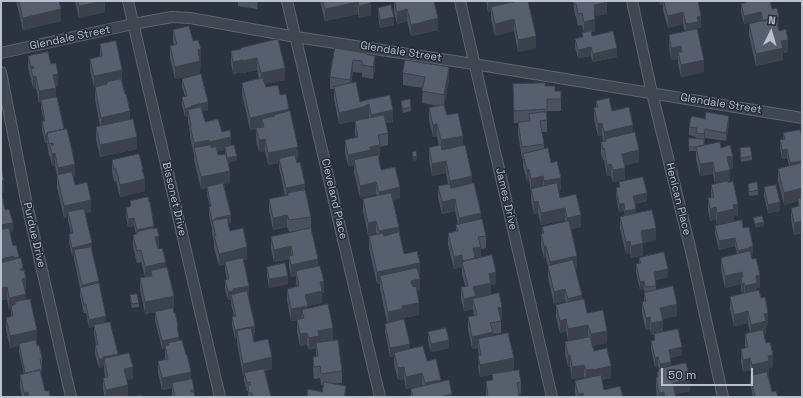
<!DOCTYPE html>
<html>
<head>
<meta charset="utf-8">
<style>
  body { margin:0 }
  #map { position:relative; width:803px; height:398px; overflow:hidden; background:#2a3440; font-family:"Space Grotesk",sans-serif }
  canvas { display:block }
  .frame { position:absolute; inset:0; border:2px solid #bbc1ca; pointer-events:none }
  .north { position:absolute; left:751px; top:12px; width:40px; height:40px; -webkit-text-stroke:3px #222b36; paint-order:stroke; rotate:5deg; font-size:11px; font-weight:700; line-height:16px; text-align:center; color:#bbc1ca }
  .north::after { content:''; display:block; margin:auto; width:14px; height:18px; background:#bbc1ca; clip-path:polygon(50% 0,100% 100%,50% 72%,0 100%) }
  .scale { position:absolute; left:661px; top:368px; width:92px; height:18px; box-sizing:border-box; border:2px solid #bbc1ca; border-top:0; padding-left:5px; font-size:12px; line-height:14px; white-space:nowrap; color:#bbc1ca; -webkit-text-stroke:3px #222b36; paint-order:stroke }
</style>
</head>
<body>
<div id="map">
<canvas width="803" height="398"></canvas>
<div class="frame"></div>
<div class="north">N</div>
<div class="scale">50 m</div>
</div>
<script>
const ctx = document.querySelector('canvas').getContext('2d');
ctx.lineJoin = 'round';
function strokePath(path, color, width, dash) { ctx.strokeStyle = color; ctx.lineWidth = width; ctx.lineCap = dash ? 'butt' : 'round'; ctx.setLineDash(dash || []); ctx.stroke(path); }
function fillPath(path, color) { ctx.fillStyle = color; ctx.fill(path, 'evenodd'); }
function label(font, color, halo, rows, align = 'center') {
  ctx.font = font + ' "Space Grotesk",sans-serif'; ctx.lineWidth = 3; ctx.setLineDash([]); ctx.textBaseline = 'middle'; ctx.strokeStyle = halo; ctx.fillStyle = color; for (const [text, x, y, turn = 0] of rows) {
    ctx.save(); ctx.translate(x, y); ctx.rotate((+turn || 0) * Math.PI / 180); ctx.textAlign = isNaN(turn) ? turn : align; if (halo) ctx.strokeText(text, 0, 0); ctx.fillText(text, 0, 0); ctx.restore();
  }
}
const minor = new Path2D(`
  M128 1 220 397
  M287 1 380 397
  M460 1 552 397
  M632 1 652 93 690 247 723 397
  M1 53 133 24 172 17 190 18 296 37 474 64 802 118
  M1 72 26 200 71 397`);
const wall = new Path2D(`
  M16 1H59L61 21 23 30Z
  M75 1H105V12L79 18Z
  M238 1H258L257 9 238 6Z
  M320 1H370L371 15 359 18 358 14 325 21Z
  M394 1 438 30 411 36 407 21 397 24 394 12Z
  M486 1H528L536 48 518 52 514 31 495 36 491 19V11L488 12Z
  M573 1H606L607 14 595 16V31L591 32 592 36 617 57 593 62 591 56 578 58 575 47V39L582 37V33H584L582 25 578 26 576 16H575Z
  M659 1H698L701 28H698V33L704 72 681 77 678 64V59L671 60 669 47V35L685 32 683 24 668 28 663 10V4L660 5Z
  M745 1H770L772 9 779 25 778 26 779 31 788 52 783 53V60L756 66 749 36V24L761 21V20L744 24 741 12V4L745 3Z
  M378 8 394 25 380 28 378 16Z
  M173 30 193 41 201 49 200 73 175 79 170 58V46L174 45 173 42Z
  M278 39 285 80 265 84 266 87 280 95 289 111 298 159H296L305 190 311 217V229L324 293H322V303L308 306V309L333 340 321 342 342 371V383L332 384 346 397 322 392 323 385H321L320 378 314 379 313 369V357L316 356V348L309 350 307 345 300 346 297 332V320L291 321 287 301V289L297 286 296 283V276L291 277 289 267V259L274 262 271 249V237L306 230 289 232 287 227 273 230 269 211V199L285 196 279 167V163L268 165 265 151 259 152 256 140V129L250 130 242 94V83L259 79 257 70 243 73V72L233 74 231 63V51Z
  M100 44 122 82 130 120 137 149 100 157 96 139V127L100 126 95 99V87H94L90 71V59L100 57Z
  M335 48 365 54 375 68 373 79 362 77V73L353 72 351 84 360 102 366 100 393 122 386 123 388 133V145L380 147V157H378L381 170 400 199 393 200 404 254 420 275H419L420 291H417L419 315 402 318V320L410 349 427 361 452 397H411V389L423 386 422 385 406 389 404 379 398 380 394 365V356L390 357 385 332V324L387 323 380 288V284H377L369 248V236L377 234 376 233 368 235 363 211V199L377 196 376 194 360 198 354 172V165L348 166 345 152V140L356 138 355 133V121L339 124 334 99V89H330V77ZM369 116V118L363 119Z
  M28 56 51 64 58 86H56V97L75 176 73 177 75 185 91 212 85 213 106 323 118 356 133 379 127 380 128 397H105L103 390V378H105L104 371V365H103V367L99 368 95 354V345H96L94 334V327L89 328 86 313H84L80 296V288L74 259V255L72 256 69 242V234H71L68 220V217L64 218 57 187V176L55 165 52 166 50 156H49L47 143H45L42 130V121H44L41 108V103H39L36 88 33 89 31 78V79L28 68Z
  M403 73 449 79 444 105 447 115 463 145 481 219 486 236V248L481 249V258L496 284 491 285V295L476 299 502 319H501V333L493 334V336L514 370 495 374 521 382V394L519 395V397H486V381L492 380V374L480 377 478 368 479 356 478 348 472 349 468 329V317L474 316 473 309 464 311 461 299V287L465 286 462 274V267L454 269 448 245V234L456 231V225L458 224 455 211 442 214 438 198V186L448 184 446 173 432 176 429 160V148L439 146 437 136 433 137 429 120V108L438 106 422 103 423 88 403 85Z
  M182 79 208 110 202 111 205 122 222 132 231 146 237 160 228 163 230 183 224 184 231 223H228L230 231 247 259 243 260 249 294H248L255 334 253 335 254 342 272 369 265 371 271 397H248V391H247L244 381V375L243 376 237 343V338L235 339 232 325V317L234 316 231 303V300H228L225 289V280H227L225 270V264L219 266 214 248V241L212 233V229L209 215V207L210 206 207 195V188L201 189 194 160V155L190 137V132L188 122V116L185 117 182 105V97L185 96 182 87ZM225 150V154L218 155 217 152Z
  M513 84 545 86 555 91H561V111H547V132H542L544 144V150L551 163 561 190H559L560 198 581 227 571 229 577 268 575 269 582 299 587 313 607 343 592 346 594 351 611 378 602 380 604 390 623 397H576L575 393V381L585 379 584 377 572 379 570 367H568L565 354V342L589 337H588L568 341 566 331 560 333 556 317V305L566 303 565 301 554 304 548 278V266L546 258H544L541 246V234H542V227L565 222V220L541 225 538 213 534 214 531 200V191L529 181H527L523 166V159H522L518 134V123H514Z
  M401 101 411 107V111L403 113 401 105Z
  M596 101 612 111 633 133 639 162 625 165V179L613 182 611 176H607L604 160H603L601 154V142H603L602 135 598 136 594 120V108L596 107Z
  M729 124 726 141 705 138 704 142V145L721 148 733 168 730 169V182H728L738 216H734V221L717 225 716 219 710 221 708 210V198H711V185L715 184 713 174 700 176 696 159V151H689V138L696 139V137L689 135V127Z
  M800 130 802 233 794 235 791 220V208L798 206V201L784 205 778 181V169L789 166 787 158 782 159 780 148V140L783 139V133Z
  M740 148 752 156V160L741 162 740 153Z
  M112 160 143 174 145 191 120 197 116 181H114L112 172Z
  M1 167 4 192 2 193 5 210 13 231 10 232 13 246 19 257 23 270 26 300 37 346 42 358V378L45 391 50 397H22L20 387V375L24 374 19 352V346L10 348 6 330V318L11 317V309L9 310 7 299 1 300Z
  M619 182 647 201 635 204 636 214 656 240 643 243V255L631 258 630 253 626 254 620 229V217L625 216 624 211 619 212 616 196V188L619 187Z
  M748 184 758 190V195L749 196 748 188Z
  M764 187 780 211 768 213 764 196Z
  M130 201 154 229 159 248H158L166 268 174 308H173L178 333 179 341 191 379 195 397H172V388L162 390 158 373V361L165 360V348L162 349 155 320V312L145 314 140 290V278L145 277 141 262 137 263 133 247V235L136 234 134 226 128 227 126 216V208L130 207Z
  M715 226 743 228 753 255H751L760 287 757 288V290L768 325 766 326V333L763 334 766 343 773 367 769 368V373H768L772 392 753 396 750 384V376H752L750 370 743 372 741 361V349L745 348V334L750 333 748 323 734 326 730 309V297L742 294 741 289V284L725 288 721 270V258L737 254 735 246 719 250 715 234Z
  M639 258 668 277 656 280V290L677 316 662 319 663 332 682 355 670 358 671 366 690 391 676 394V397H657L656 390V378H657V372H658V369H659L658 366 655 367 651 349V341L654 340V335H651L650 329 646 330 642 314V302L644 301V293H645L644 289 640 290 636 272V264L639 263Z
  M267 267 288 284 269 288 267 275Z
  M130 295 139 303V307L132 308 130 300Z
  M428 332 449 348 431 352 428 340Z`);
const shadedWall = new Path2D(`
  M103 1H105V12L79 18V6Z
  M257 1H258L257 9Z
  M488 1H523L491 7V11L488 12Z
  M660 1H663V4L660 5Z
  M358 2V14L325 21V9Z
  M607 2V14L595 16V11L594 5Z
  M371 3V15L359 18V6Z
  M61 9V21L23 30V18Z
  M407 9V21L397 24V12Z
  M683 12V24L668 28V16Z
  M761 12V20L744 24V16Z
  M701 16V28H698V34L686 36V24L697 17Z
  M394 17V25L380 28V20Z
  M779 17V25L763 29V21Z
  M438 18V30L411 36V25Z
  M514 19V31L495 36V24Z
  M595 19V31L584 34V22Z
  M536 36V48L518 52V40Z
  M788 40V52L783 53V60L756 66V54L781 41Z
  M681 46V58L678 52V59L671 60V48Z
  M591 47V56L578 58V50Z
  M617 48V57L593 62V54Z
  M201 49 200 73 175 79V67L198 50Z
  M375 56V68L373 79V67Z
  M257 58V70L243 73V61Z
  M243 60V72L233 74V62Z
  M353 60V72L350 92V80Z
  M704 60V72L681 77V65Z
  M33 66V77L36 76V88L33 89V77L31 69V79V67Z
  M449 67V79L444 107V95Z
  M285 68V80L261 85V73Z
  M122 70V81L107 82V85L94 87V76Z
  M58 74V86L53 87V75Z
  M56 88V100H41V103H39V91Z
  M208 102V110L191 114 188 110V116L185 117V109L191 106Z
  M369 104V116L363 119 339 124V113Z
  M289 109V121L274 115V125L262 119V127L250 130V118Z
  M393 110V122L371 126V115Z
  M130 111V123L101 130V118Z
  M729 116V124L726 141V133Z
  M602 123V135L598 136V124Z
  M437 124V136L433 137V125Z
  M633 125V137L606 139V143L604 144V132Z
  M705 129V138L704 142V134Z
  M45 135H47V143H45Z
  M463 136V147L441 152V140Z
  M137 137V149L100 157V145Z
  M231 137V148L225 147V150L209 153V142Z
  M265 139V151L259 152V140Z
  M209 140V152L194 148V155V143Z
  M380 145V157L371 159 354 160V165L348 166V155L370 147Z
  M298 147V159L280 163 279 159V163L268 165V153Z
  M787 149V158L782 159V150Z
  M639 150V162L622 166V154Z
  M55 153V165L52 166V154Z
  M237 156V160L227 163V158Z
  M417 156V160L413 161V157Z
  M733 156V168L727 169V157Z
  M446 161V173L432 176V164Z
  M802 161V169L790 171V163Z
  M713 162V174L700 176V164Z
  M75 164V176L58 180V168Z
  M611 164V176H607V165Z
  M625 168V179L613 182V170Z
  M142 169H143V179H145V191L120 197V185Z
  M529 169V181H527V170Z
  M730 170V182L715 185V173Z
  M230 171V183L201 189V177Z
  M472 176V188L450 193V181Z
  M543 176V188L531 189V191V179Z
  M561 178V190L544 193V181Z
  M4 180V192L1 193V181Z
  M376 182V194L360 198V186Z
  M305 184V192L288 193V196L286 197V188Z
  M400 187V199L379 204V192Z
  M802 188V200L798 199V201L784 205V193Z
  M647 193V201L633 204V196Z
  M455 199V211L442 214V202Z
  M91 200V212L69 217 68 212V217L64 218V206Z
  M538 201V213L534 214V202Z
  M780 202V211L768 213V205Z
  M624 203V211L619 212V204Z
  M738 204V216H734V221L717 225V213L733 205Z
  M716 207V219L710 221V209Z
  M565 208V220L541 225V213Z
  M636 209V217L625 219V211Z
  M481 213V225L459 230V218Z
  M231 215V223L216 226 212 221V229V221L216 218Z
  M287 215V227L273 230V218Z
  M581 215V227L567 230V218Z
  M134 218V226L128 227V219Z
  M376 221V233L368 235V223Z
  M802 221V233L794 235V223Z
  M764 222V226L755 228V224Z
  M13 223V231L1 234V225Z
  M154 226V234L137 232V238V230Z
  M399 227V239L379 243V231Z
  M656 228V240L641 243V231Z
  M159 236V248L155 249V237Z
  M735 238V246L719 250V241Z
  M630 241V253L626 254V242Z
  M92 243V251L74 250V255L72 256V248Z
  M643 243V255L631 258V246Z
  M291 246V258L289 256V259L274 262V250Z
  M544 246H546V258H544Z
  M753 246V255L738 259V251Z
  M247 247V259L226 264 225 262V264L219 266V254Z
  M481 247V259L463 264V261L473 248Z
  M462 255V267L454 269V257Z
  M14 256V265L1 267V259Z
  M577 256V268L550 274V262Z
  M318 259V271H296V276L291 277V265Z
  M166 262V274L151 271V277L145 279V267Z
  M420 263V275L381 283 380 276V284H377V272Z
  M23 268V279L26 278V290L22 291 20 269Z
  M668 269V277L654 280V272Z
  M496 272V284L491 285V295L473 299V309L464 311V299L473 287 489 274Z
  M742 272 741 284 725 288V276Z
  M760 275V287L757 288V295L745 298V286L756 276Z
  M288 276V284L269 288V279Z
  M420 279V291L411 293V281Z
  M99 281V289L82 293V285Z
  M324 281V293H322V303L308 306V318L302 310V319L291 321V309L305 295 320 282Z
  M644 281V289L640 290V282Z
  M744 283V295H742V284Z
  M249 286V294L233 298 231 295V300H228V292L233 289Z
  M7 287V299L1 300V288Z
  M565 289V301L554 304V292Z
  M26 294V306L15 302V308L11 306V309L9 310V298Z
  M582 295V307L568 311V299Z
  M174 296V308L145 314V302Z
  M419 303V315L402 318V321L388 324V312L402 306Z
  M677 304V316L660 320V308Z
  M502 307V319L498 320V308Z
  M748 311V323L734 326V315Z
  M768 313V325L766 326V333L751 337V325L764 314Z
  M106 316V324L94 325V327L89 328V320Z
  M650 317V329L646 330V318Z
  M566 319V331L560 333V321Z
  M663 321V333L651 335V323Z
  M588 325V337L568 341V329Z
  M255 326V334L238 338 237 331V338L235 339V330Z
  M333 328V340L316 343V348L309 350V338L318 331Z
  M37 330V342L19 344V346L10 348V336Z
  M607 331V343L591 346V334Z
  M493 332V344L478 339V348L472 349V337Z
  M307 333V345L300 346V334Z
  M179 337V345L168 343V347L165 346V348L162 349V341Z
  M449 340V348L431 352V344Z
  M410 344V352L394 353V356L390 357V348Z
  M682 347V355L669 358V350Z
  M118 354V362L104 359V365H103V367L99 368V359L103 357Z
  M568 355H570V367H568Z
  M773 355V367L769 368V373L752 377V365L768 356Z
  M272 357V369L245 375 244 373V375L243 376V364Z
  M658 357V366L655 367V358Z
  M514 358V370L480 377V365Z
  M750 358V370L743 372V360Z
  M671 362V370L660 372V364Z
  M584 365V377L572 379V367Z
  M611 366V378L593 382V370Z
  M133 367V379L124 381V369Z
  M404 367V379L398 380V368Z
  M593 369V381L586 382V370Z
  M42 370V378L25 374Z
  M191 372V384L172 383V388L162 390V378Z
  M422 373V385L406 389V377Z
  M690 379V391L673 395V383Z
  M441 380V391L425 395V383Z
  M128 385V397H106V390Z
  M346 386V397H344Z
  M28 392V397H24V393Z
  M664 392V397H659V393Z
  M583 393V397H578V394Z
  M452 394V397H439Z`);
const building = new Path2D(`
  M19 1H59L61 9 23 18Z
  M78 1H103L79 6Z
  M323 1H370L371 3 359 6 358 2 325 9Z
  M395 1H434L438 18 411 25 407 9 397 12Z
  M518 1H528L536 36 518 40 514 19 495 24 491 7Z
  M574 1H606L607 2 594 5 595 11H594L595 19 584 22 582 13 578 14 576 4H575Z
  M664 1H698L701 16 697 17 698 22 686 24 683 12 668 16Z
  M746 1H770L772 9 777 8 779 17 763 21 761 12 744 16 741 4 746 3Z
  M391 5 394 17 380 20 378 8Z
  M776 18 779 31 786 29 788 40 781 41 783 48 756 54 749 24Z
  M189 26 193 41 198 40 201 49 198 50 200 61 175 67 170 46 177 44 173 30Z
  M697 29 704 60 681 65 678 52H682L681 46 671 48 669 35Z
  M591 31 592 36 613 31 617 48 593 54 591 47 578 50 575 39 583 37 582 33Z
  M278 39 285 68 261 73 257 58 243 61V60L233 62 231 51 241 49V48Z
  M116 41 122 70 94 76 90 59 102 56 100 44Z
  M335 48 365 53V54L375 56 373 67 362 65V61L353 60 350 80 330 77Z
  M48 52 51 64 56 63 58 74 53 75 56 88 39 91 36 76 33 77 31 69 34 68 33 66 31 67 28 56Z
  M405 60 449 67 444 95 422 91 425 77 403 73Z
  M201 74 208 102 191 106V107L185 109 182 97 187 96 182 79Z
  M263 78 266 87 278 85 280 95 286 94 289 109 250 118 242 83Z
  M121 79 125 94H126L130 111 101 118 95 87 107 84V82Z
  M356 82 360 102 366 100 390 95 393 110 371 115 369 104 363 107 339 113 334 87Z
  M545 83V86H555V91H561V99H547V109L514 111 513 84Z
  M57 97 64 129 47 133V135H45L42 121H45L41 100Z
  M609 98 612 111 629 107 633 125 604 132 602 123 598 124 594 108 598 107 596 101Z
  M410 99 411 107 403 109 401 101Z
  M444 105 447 115 458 113 463 136 441 140 437 124 433 125 429 108Z
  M201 107 205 122 218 119 222 132 230 130 231 137 209 142V140L194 143 190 125H191L188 110Z
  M290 111 298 147 268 153 265 139 259 140 256 128 264 127 262 119 275 116 274 115Z
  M546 112 547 120 540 121 544 144 522 147 518 122 530 121 529 114Z
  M706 112 729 116 726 133 705 129 704 134 696 133 697 128 689 127 691 117H692V116L705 119Z
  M384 115 388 133 378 135 380 145 370 147 371 150 348 155 345 140 358 137 355 121Z
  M133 119 137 137 100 145 96 127Z
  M67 129 75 164 58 168 55 153 52 154 50 146 53 145V143L49 144 47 133Z
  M800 130 802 136V161L790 163 787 149 782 150 780 140 785 139 783 133Z
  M635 132 639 150 622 154 625 168 613 170 611 164 607 165 604 148 603 149 601 142 606 141V139Z
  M689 138 704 139V145L696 147H689Z
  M720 142 721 148 730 145 733 156 727 157 730 170 715 173 713 162 700 164 696 147Z
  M211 145V148L216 146 218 155 226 154 230 171 201 177 194 148Z
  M234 145 237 156 227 158 225 147Z
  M441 145 442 150 465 145 472 176 450 181 446 161 432 164 429 148Z
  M750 147 752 156 741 158 740 148Z
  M548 148 551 163 557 161 561 178 544 181 543 176 531 179 529 169 527 170 523 154Z
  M416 151 417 156 413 157 412 152Z
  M139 154 143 169H142L145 179 120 185 116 169H114L112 160Z
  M295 155 297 163 300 162 305 184 286 188 279 159Z
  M378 155 381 170 395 167 400 187 379 192 376 182 360 186 354 160Z
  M802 163V188L784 193 778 169Z
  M1 167 4 180 1 181Z
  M72 172 75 185 87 182 91 200 64 206 57 175Z
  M643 177 647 193 633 196 636 209 625 211 624 203 619 204 616 188 620 187 619 182Z
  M728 181V183L733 181 738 204 733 205 734 209 717 213 716 207 710 209 708 198 714 197 711 185Z
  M757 182 758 190 749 192 748 184Z
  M223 183 231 215 216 218V219L212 221 209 207 211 206 207 187Z
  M474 183 481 213 459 218 455 199 442 202 438 186 450 184 451 188Z
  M557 183 560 198 576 194 581 215 567 218 565 208 541 213 538 201 534 202 531 189Z
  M776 185 780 202 768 205 764 187Z
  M1 190 5 210 9 209 13 223 1 225Z
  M305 190 311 217 289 220 287 215 273 218 269 199 288 195V193Z
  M391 193 399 227 379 231 376 221 368 223 363 199Z
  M148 197 149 202H150L154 226 137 230 134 218 128 219 126 208 131 206 130 201Z
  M802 198V221L794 223 791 208 799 206 798 199Z
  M84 209 92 243 72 248 69 234 73 233 68 212Z
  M652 210 656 228 641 231 643 243 631 246 630 241 626 242 620 217Z
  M762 216 764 222 755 224 753 218Z
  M227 218 230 231 243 228 247 247 219 254 214 236H216L212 221Z
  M482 219 486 236 478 237 481 247 473 248 475 258 463 261 462 255 454 257 448 233 458 231 456 225Z
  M742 220 743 228 749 227 753 246 749 247V248L738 251 735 238 719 241 715 226Z
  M569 221 577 256 550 262 546 246H544L541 234 544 233 542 227Z
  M9 228 13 246 16 245 19 257 14 258V256L1 259V230Z
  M153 228V229L157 228 159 236 155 237 158 249 162 248 166 262 145 267 141 250 137 251 133 235 137 234V232Z
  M311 228 318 259 291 265 289 256 293 255 291 246 274 250 271 237Z
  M399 232 404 254 417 251 420 263 377 272 369 236 383 233 384 236Z
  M91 247 99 281 82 285 74 250Z
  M750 251 752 259 756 258 760 275 756 276 757 283 745 286 744 283 742 284 741 277H743L742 272 725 276 721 258Z
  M664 252 668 269 654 272 656 284H655L656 286 646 287V286H645L644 281 640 282 636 264 641 263 639 258Z
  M492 255 496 272 489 274 491 283 473 287 476 296 464 299 461 287 468 286 462 262Z
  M21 258 23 268 20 269 21 271 24 270 26 278 22 279 26 294 9 298 7 287 1 288V263Z
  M243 258 249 286 233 289V291L228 292 225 280 229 279 225 262Z
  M573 260 582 295 568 299 565 289 554 292 548 266Z
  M285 263 288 276 269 279 267 267Z
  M320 266 324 281 320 282 322 291 305 295 308 306 291 309 287 289 299 286 296 271Z
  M167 267 174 296 145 302 140 278 152 276 151 271Z
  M417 268 420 279 411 281 413 287 416 286 419 303 402 306V309L388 312 380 276Z
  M99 283 106 316 89 320 86 304 84 305 80 288Z
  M673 286 677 304 660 308 663 321 651 323 650 317 646 318 642 302 646 301 644 293Z
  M759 290 761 298 765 297 768 313 764 314 766 321 751 325 748 311 734 315 730 297Z
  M247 291 255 326 235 330 232 317 236 316 231 295Z
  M499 293 502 307 498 308 501 321 490 323 493 332 472 337 468 317 477 315 473 299Z
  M137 294 139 303 132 304 130 295Z
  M30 299 37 330 10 336 6 318 13 316 11 306 16 304 15 302Z
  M584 299 587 313 603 310 607 331 591 334 588 325 568 329 566 319 560 321 556 305Z
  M328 304 333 328 318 331 319 336 309 338 307 333 300 334 297 320 304 318 302 310Z
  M173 308 174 313H175L178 325 177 326 179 337 162 341 155 312Z
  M404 319 410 344 390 348 385 324Z
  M110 322 118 354 103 357V359H99L95 345H98L94 325Z
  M251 328 254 342 268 339 272 357 243 364 237 331Z
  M446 328 449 340 431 344 428 332Z
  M678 329 682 347 669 350 671 362 660 364 658 357 655 358 651 341 655 340 654 334Z
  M763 330 766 343 770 342 773 355 768 356 769 361 752 365 750 358 743 360 741 349 748 347 745 334Z
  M508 333 514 358 480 365 478 356 481 355 478 339Z
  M590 337 594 351 607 348 611 366 593 370V369L586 370 584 365 572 367 570 355H568L565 342Z
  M36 340 37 346 39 345 42 358 40 359 42 370 25 373 19 344Z
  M182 340 186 355H187L191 372 162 378 158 361 168 359 165 346 169 345 168 343Z
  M338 340 342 371 321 374 320 366 314 367 313 357 318 356 316 343Z
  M423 346 427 361 436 359 441 380 425 383 422 373 406 377 404 367 398 368 394 353Z
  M129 353 133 367 124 369 128 385 106 390 103 378 108 377 104 359Z
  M686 363 690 379 673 383 676 397H665L664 392 659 393 656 378 658 377 657 372H659L658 369Z
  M264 369 271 397H253L252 393H249L248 386 250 385V382L247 383 244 373Z
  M40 370 45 391H49L50 397H29L28 392 24 393 20 375Z
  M519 370 521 382 517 383 519 396 512 397H488L486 381 493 380 492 374Z
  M767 372 772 392 776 391 778 397H752L755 396 750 376Z
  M601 375 604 390 620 386 623 397H584L583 393 578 394 575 381Z
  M192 379 194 390H191V392H194L195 397H175L172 383Z
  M449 380 452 394 439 397H413L411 389Z
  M324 382 346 386 344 397H307L308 389 322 392Z
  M141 395V397H133Z`);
const streetNames = [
  ["Glendale Street",70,38,-12],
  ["Glendale Street",401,52,9],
  ["Glendale Street",721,104,9],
  ["Bissonet Drive",174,199,77],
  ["Cleveland Place",334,199,77],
  ["James Drive",506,199,77],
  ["Henican Place",678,199,76],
  ["Purdue Drive",34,235,77]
];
strokePath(minor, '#5c646e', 12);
strokePath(minor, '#3e4650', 10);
fillPath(wall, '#49525e');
fillPath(shadedWall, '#3c424c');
fillPath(building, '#555f6d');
strokePath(building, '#3c424c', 1);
label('11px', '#bbc1ca', '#222b36', streetNames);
</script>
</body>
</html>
